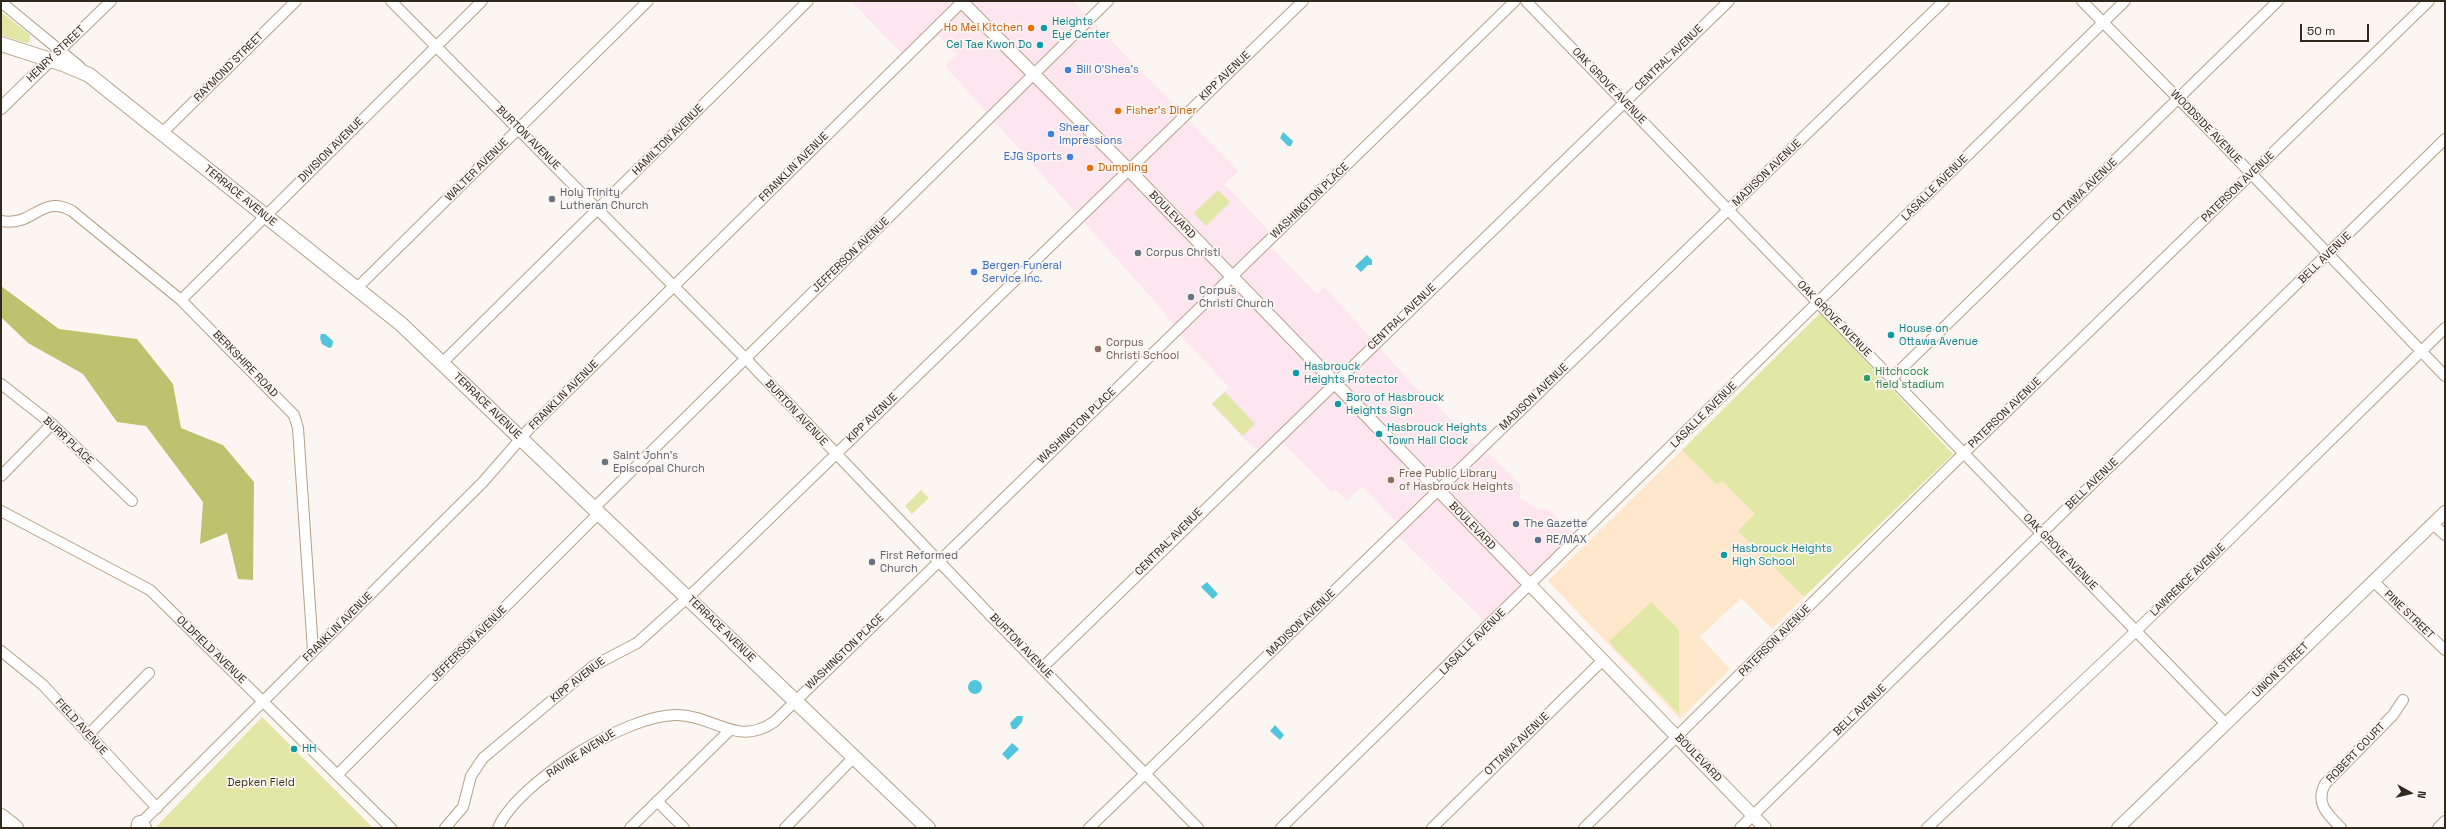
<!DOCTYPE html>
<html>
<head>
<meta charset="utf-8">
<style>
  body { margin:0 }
  #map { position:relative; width:2446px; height:829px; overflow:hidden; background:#fbf6f1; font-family:"Space Grotesk",sans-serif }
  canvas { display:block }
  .frame { position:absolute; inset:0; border:2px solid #31281e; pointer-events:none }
  .north { position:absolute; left:2390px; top:773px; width:40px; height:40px; -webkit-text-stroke:3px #fbf6f1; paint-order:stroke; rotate:98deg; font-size:11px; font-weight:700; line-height:16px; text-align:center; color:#31281e }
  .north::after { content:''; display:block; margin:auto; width:14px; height:18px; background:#31281e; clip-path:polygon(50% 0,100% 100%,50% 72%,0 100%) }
  .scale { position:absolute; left:2300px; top:24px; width:69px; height:18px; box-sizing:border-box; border:2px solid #31281e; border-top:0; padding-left:5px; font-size:12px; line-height:14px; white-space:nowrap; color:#31281e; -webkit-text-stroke:3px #fbf6f1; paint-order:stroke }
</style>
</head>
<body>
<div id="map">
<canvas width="2446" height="829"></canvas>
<div class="frame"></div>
<div class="north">N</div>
<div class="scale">50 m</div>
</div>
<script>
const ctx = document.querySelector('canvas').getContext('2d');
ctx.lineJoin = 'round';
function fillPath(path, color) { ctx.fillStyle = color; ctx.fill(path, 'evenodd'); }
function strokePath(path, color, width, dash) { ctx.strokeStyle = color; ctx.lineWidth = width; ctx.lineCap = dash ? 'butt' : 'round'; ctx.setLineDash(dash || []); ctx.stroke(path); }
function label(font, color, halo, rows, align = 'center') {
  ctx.font = font + ' "Space Grotesk",sans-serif'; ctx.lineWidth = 3.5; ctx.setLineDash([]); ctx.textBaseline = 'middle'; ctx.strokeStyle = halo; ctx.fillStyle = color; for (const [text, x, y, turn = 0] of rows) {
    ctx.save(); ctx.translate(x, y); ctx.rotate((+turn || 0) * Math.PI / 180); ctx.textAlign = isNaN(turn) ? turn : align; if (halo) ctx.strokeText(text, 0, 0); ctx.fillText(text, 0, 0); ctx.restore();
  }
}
const commercial = new Path2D(`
  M851 1H1073L1238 171 1225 184 1269 231 1273 249 1317 294 1325 287 1414 386 1431 399 1473 443 1490 455 1520 484V498L1538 509 1549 510 1579 538 1489 626 1399 537 1395 521 1362 486 1347 501 1335 489 1331 492 1284 444 1254 449 1211 404 1229 387 1184 339 1164 312 945 66 957 54 939 36 902 54Z`);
const built = new Path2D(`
  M1682 450 1717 485 1722 481 1756 515 1738 531 1804 597 1772 629 1741 598 1700 637 1730 669 1680 719 1548 581Z`);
const green = new Path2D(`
  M1 12 30 35V42L26 43 1 35Z
  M1218 190 1230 202 1206 226 1194 213Z
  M1820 313 1953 454 1804 597 1738 531 1755 514 1722 481 1717 485 1682 450Z
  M1225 392 1255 424 1243 436 1212 404Z
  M921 490 929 498 912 514 905 506Z
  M1651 602 1679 630V714L1609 642Z
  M262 717 373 828H157V826Z`);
const forest = new Path2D(`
  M1 286 59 329 137 339 173 384 181 428 223 445 254 482 253 580 238 579 227 533 200 544 203 502 146 426 117 422 83 374 28 343 1 317Z`);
const water = new Path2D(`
  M1283 132 1293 141 1291 146H1288L1280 138Z
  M1367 255 1372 260V265H1368L1361 272 1355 266Z
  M321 334H325L333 341 332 347 329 348 322 344 320 338Z
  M1207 582 1218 594 1213 599 1201 587Z
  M968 687a7 7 0 1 1 14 0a7 7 0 1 1-14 0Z
  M1017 716H1023L1022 722 1016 729H1012L1010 723Z
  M1275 725 1284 735 1280 740 1270 731Z
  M1012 743 1019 749 1008 760 1002 754Z`);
const minor = new Path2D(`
  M391 1 746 359 992 617 1198 828
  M1526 1 2226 724
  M2082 1 2218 139 2445 376
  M1 2 80 67
  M55 55 111 1
  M162 133 296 1
  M1 221C35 227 40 194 72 211L181 300 294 415 298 428 313 651
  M356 289 648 1
  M181 300 482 1
  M442 363 808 1
  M1892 378 2278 1
  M1 384 52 424 132 501
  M1 476 52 424
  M594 508 1108 1
  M1 511 150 590 391 828
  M2433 524 2445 535
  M2373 581 2445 650
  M1 651 43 685 157 808
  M1042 668 1729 1
  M88 735 149 673
  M337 775 599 513
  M657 801 684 828
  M136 828 483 482 530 428 963 1
  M445 828 463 807 471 776 483 758 593 666 637 643 697 589 1303 1
  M498 828C517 783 628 713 678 715 715 716 737 747 774 722L1515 1
  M630 828 730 730
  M785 828 854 757
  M1089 828 1944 1
  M1281 828 2125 1
  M1432 828 1603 660
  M1584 828 1964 453 2429 1
  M1740 828 2445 139
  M1927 828 2136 631 2445 328
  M2341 828C2327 814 2315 803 2325 784L2393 715 2403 700
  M2438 828 2445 821`);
const tertiary = new Path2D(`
  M961 1 1129 170 1765 828
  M1 108 51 59
  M2118 828 2445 512`);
const secondary = new Path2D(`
  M1 44 63 64 89 75 401 324 928 828`);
const trunk = new Path2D(`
  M1 817 15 828
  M140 824 143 828`);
const markers = [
  [1031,28,4,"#e8710a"],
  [1044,28,4,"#0f9aa8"],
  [1040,45,4,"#0f9aa8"],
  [1068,70,4,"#3f7fe0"],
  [1118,111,4,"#e8710a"],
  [1051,134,4,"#3f7fe0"],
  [1070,157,4,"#3f7fe0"],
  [1090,168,4,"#e8710a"],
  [552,199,4,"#6b7280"],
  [1138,253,4,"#6b7280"],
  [974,272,4,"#3f7fe0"],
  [1191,297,4,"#6b7280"],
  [1891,335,4,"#0f9aa8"],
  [1098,349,4,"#8d6e63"],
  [1296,373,4,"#0f9aa8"],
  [1867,378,4,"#2e9e5b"],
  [1338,404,4,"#0f9aa8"],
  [1379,434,4,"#0f9aa8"],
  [605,462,4,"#6b7280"],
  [1391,480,4,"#8d6e63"],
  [1516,524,4,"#5c6f8a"],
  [1538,540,4,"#5c6f8a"],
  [1724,555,4,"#0f9aa8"],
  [872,562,4,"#6b7280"],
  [294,749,4,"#0f9aa8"]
];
const cultureNames = [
  ["Heights",1052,22],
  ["Eye Center",1052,35],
  ["Cel Tae Kwon Do",1032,45,"right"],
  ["House on",1899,329],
  ["Ottawa Avenue",1899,342],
  ["Hasbrouck",1304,367],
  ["Heights Protector",1304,380],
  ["Boro of Hasbrouck",1346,398],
  ["Heights Sign",1346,411],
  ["Hasbrouck Heights",1387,428],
  ["Town Hall Clock",1387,441],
  ["Hasbrouck Heights",1732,549],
  ["High School",1732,562],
  ["HH",302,749]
];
const foodNames = [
  ["Ho Mei Kitchen",1023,28,"right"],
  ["Fisher's Diner",1126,111],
  ["Dumpling",1098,168]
];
const streetNames = [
  ["HENRY STREET",56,54,-44],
  ["CENTRAL AVENUE",1669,58,-44],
  ["RAYMOND STREET",229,67,-45],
  ["KIPP AVENUE",1225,76,-44],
  ["OAK GROVE AVENUE",1609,86,46],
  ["WOODSIDE AVENUE",2206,127,46],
  ["BURTON AVENUE",528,138,45],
  ["HAMILTON AVENUE",668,140,-45],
  ["DIVISION AVENUE",331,150,-45],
  ["FRANKLIN AVENUE",794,167,-45],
  ["WALTER AVENUE",477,170,-45],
  ["MADISON AVENUE",1767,173,-44],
  ["PATERSON AVENUE",2238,187,-44],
  ["LASALLE AVENUE",1935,188,-45],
  ["OTTAWA AVENUE",2085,190,-44],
  ["TERRACE AVENUE",240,196,39],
  ["WASHINGTON PLACE",1310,201,-44],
  ["BOULEVARD",1172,215,46],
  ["JEFFERSON AVENUE",851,255,-44],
  ["BELL AVENUE",2325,258,-44],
  ["CENTRAL AVENUE",1402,317,-44],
  ["OAK GROVE AVENUE",1834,319,46],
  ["BERKSHIRE ROAD",245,364,46],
  ["FRANKLIN AVENUE",564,395,-45],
  ["MADISON AVENUE",1534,397,-44],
  ["TERRACE AVENUE",487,406,44],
  ["BURTON AVENUE",796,413,47],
  ["PATERSON AVENUE",2005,413,-44],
  ["LASALLE AVENUE",1704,415,-45],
  ["KIPP AVENUE",872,418,-44],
  ["WASHINGTON PLACE",1077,426,-44],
  ["BURR PLACE",68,441,43],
  ["BELL AVENUE",2092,484,-44],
  ["BOULEVARD",1472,526,46],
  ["CENTRAL AVENUE",1169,542,-45],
  ["OAK GROVE AVENUE",2060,552,46],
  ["LAWRENCE AVENUE",2188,580,-44],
  ["PINE STREET",2409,615,44],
  ["MADISON AVENUE",1301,623,-44],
  ["FRANKLIN AVENUE",338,627,-45],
  ["TERRACE AVENUE",721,629,44],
  ["PATERSON AVENUE",1775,641,-45],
  ["LASALLE AVENUE",1473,642,-45],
  ["JEFFERSON AVENUE",469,644,-45],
  ["BURTON AVENUE",1021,646,46],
  ["OLDFIELD AVENUE",211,650,44],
  ["WASHINGTON PLACE",845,652,-44],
  ["UNION STREET",2281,670,-44],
  ["KIPP AVENUE",578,680,-38],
  ["BELL AVENUE",1860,710,-44],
  ["FIELD AVENUE",81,727,48],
  ["OTTAWA AVENUE",1517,744,-44],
  ["ROBERT COURT",2356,753,-46],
  ["RAVINE AVENUE",581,754,-33],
  ["BOULEVARD",1698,758,46]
];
const shopNames = [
  ["Bill O'Shea's",1076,70],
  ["Shear",1059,128],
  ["Impressions",1059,141],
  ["EJG Sports",1062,157,"right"],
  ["Bergen Funeral",982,266],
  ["Service Inc.",982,279]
];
const worshipNames = [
  ["Holy Trinity",560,193],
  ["Lutheran Church",560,206],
  ["Corpus Christi",1146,253],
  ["Corpus",1199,291],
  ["Christi Church",1199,304],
  ["Saint John's",613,456],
  ["Episcopal Church",613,469],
  ["First Reformed",880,556],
  ["Church",880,569]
];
const educationNames = [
  ["Corpus",1106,343],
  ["Christi School",1106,356],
  ["Free Public Library",1399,474],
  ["of Hasbrouck Heights",1399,487]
];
const leisureNames = [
  ["Hitchcock",1875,372],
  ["field stadium",1875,385]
];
const serviceNames = [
  ["The Gazette",1524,524],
  ["RE/MAX",1546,540]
];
const parkNames = [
  ["Depken Field",261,783]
];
fillPath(commercial, '#fee6f0');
fillPath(built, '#fee7cb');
fillPath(green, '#e1e7a4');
fillPath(forest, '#bcc36e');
fillPath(water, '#51c5dd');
strokePath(minor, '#b6a085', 12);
strokePath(tertiary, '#b6a085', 14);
strokePath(secondary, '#b6a085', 16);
strokePath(trunk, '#b6a085', 18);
strokePath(minor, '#fff', 10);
strokePath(tertiary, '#fff', 12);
strokePath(secondary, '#fff', 14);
strokePath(trunk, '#fff', 16);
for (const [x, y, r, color] of markers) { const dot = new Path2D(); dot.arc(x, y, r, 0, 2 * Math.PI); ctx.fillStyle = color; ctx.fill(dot); strokePath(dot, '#fbf6f1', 1.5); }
label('11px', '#0d838f', '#fbf6f1', cultureNames, 'left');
label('11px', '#c56008', '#fbf6f1', foodNames, 'left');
label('11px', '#31281e', '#fbf6f1', streetNames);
label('11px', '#366cbe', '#fbf6f1', shopNames, 'left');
label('11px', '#5b616d', '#fbf6f1', worshipNames, 'left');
label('11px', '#785e54', '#fbf6f1', educationNames, 'left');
label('11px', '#27864d', '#fbf6f1', leisureNames, 'left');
label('11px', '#4e5e75', '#fbf6f1', serviceNames, 'left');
label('11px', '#383b16', '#fbf6f1', parkNames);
</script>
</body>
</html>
